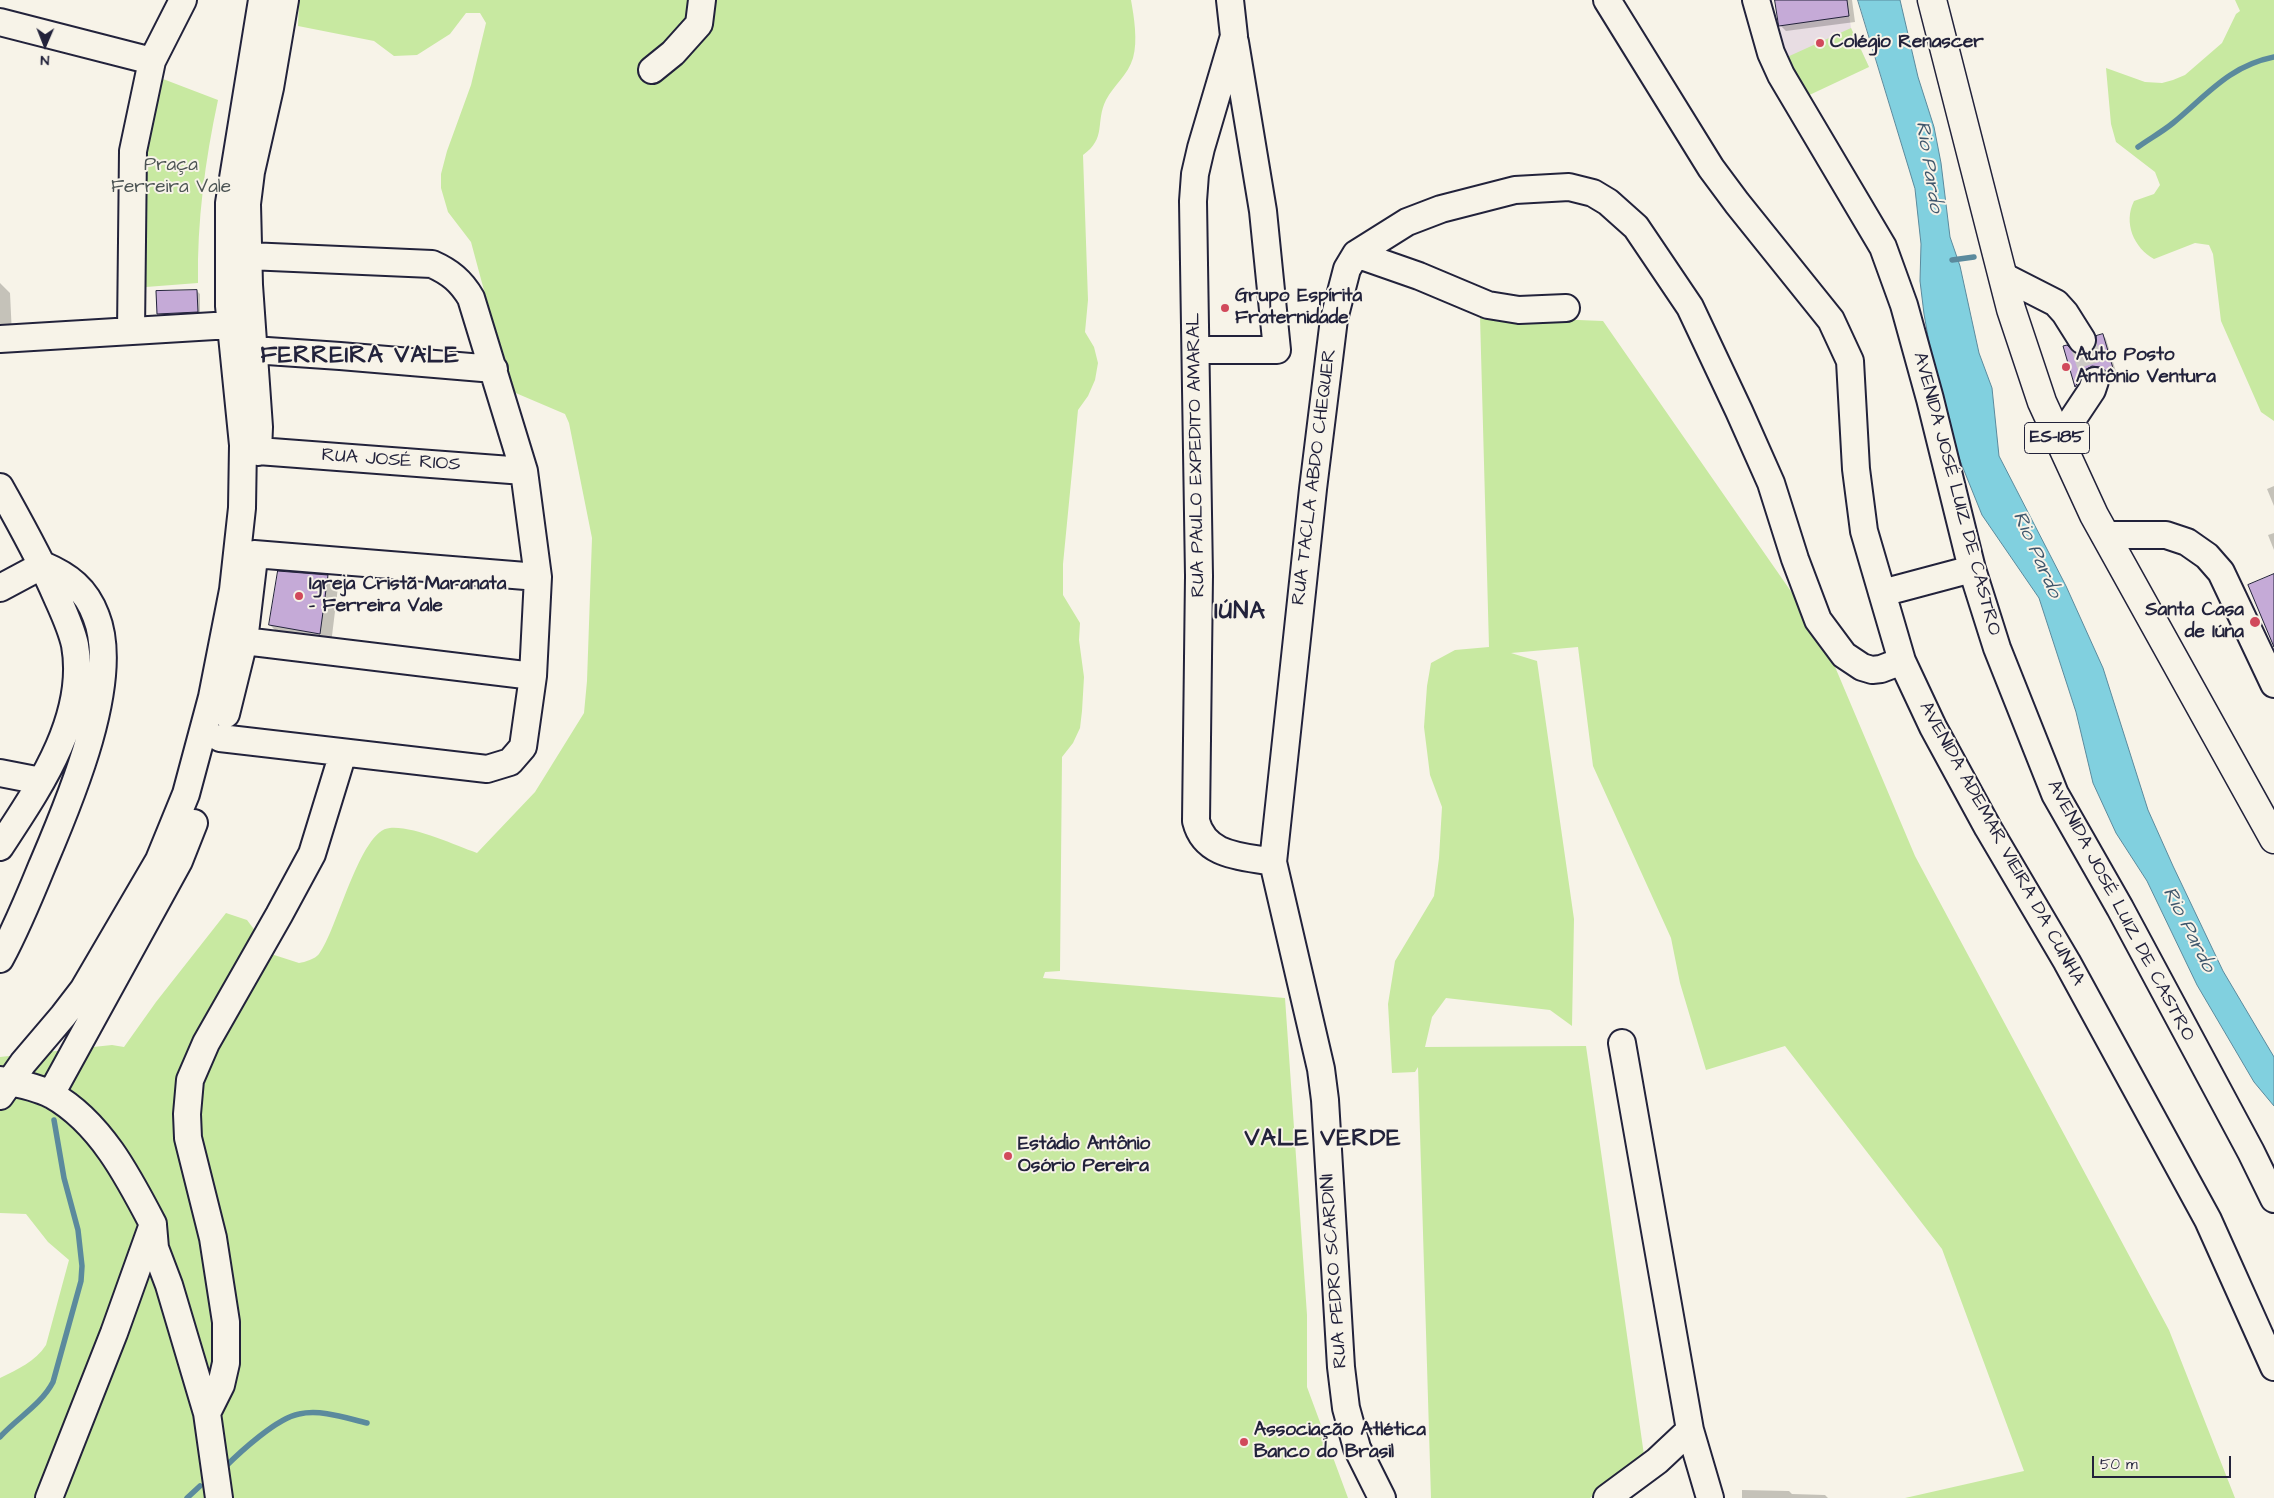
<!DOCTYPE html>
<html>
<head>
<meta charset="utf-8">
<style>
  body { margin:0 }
  #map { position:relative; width:2274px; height:1498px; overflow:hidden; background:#f7f3e8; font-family:"Architects Daughter",sans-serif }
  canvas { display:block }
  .north { position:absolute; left:20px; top:20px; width:50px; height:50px; -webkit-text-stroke:4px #f7f3e8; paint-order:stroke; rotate:181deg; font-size:14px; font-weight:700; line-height:20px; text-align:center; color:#22223b }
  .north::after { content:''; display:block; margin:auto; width:18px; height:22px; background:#22223b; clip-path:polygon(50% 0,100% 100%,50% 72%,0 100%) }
  .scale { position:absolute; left:2092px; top:1456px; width:139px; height:22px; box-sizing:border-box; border:2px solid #22223b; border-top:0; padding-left:6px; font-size:15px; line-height:18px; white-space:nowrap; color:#22223b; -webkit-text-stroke:4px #f7f3e8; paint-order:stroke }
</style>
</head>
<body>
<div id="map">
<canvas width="2274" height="1498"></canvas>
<div class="north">N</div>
<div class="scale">50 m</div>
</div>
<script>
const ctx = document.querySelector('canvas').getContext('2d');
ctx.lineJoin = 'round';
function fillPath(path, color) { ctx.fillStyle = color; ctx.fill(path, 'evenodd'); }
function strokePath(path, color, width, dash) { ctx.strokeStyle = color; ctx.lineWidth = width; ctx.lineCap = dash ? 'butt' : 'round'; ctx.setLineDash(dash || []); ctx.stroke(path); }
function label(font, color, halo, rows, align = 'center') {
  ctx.font = font + ' "Architects Daughter",sans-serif'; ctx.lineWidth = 4; ctx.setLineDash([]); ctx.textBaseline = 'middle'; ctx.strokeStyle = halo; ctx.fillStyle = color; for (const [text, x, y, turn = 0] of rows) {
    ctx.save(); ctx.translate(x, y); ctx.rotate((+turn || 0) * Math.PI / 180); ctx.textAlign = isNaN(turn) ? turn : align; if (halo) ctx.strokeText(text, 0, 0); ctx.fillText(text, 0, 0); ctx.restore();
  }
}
const built = new Path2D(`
  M1775 0H1847L1851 28 1869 67 1785 58Z`);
const green = new Path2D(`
  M299 0H1131C1134 17 1138 41 1133 58 1128 75 1114 85 1106 100 1095 122 1107 138 1083 155L1088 300 1085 332 1094 347 1098 363 1095 380 1088 396 1078 410 1063 564V595L1080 623 1079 640 1084 677 1082 711 1080 728 1073 743 1062 757 1060 971 1045 972 1043 978 1285 998 1307 1315V1387L1348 1498H0V1378C18 1369 35 1362 46 1345L69 1260 48 1242 26 1214 0 1213V1057L112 1045 124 1047 156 1002 226 913 247 920 265 944 268 953 299 963C305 962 315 959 319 954 337 931 360 829 390 828 414 826 454 845 477 853L535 792 584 713 587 681 592 538 569 423 565 414 511 391 471 242 448 212 441 188V174L447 151 471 85 486 23 480 13H466L450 34 417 55 394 56 374 41 298 26Z
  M2235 0H2274V421L2261 412 2221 321 2213 254 2209 245 2195 243 2154 259C2134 248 2123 223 2134 201L2154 194 2160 185 2155 172 2116 142 2111 124 2106 68 2145 82 2162 83 2173 80 2185 75 2222 43 2236 14 2240 11Z
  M1851 28 1869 67 1803 98 1785 58Z
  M163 79 218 100C205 161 197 221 198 283L146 287 137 207 152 114Z
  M1480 316 1603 321 1822 636 1915 856 2169 1330 2235 1498H1905L2024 1471 1942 1249 1785 1046 1706 1070 1680 983 1671 938 1593 766 1578 647 1511 653 1537 661 1574 919 1572 1026 1550 1010 1446 998 1432 1017 1425 1047 1586 1046 1644 1455 1590 1498H1431L1418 1067 1415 1072 1392 1073 1388 1004 1395 961 1434 896 1439 858 1442 807 1430 775 1424 727 1427 686 1431 663 1455 650 1489 647Z`);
const water = new Path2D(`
  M1858 0H1900L1918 77 1934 127 1941 163 1950 237 1960 266 1979 353 1992 388 1999 456 2066 586 2103 668 2148 810 2173 866 2223 971 2274 1057V1106L2254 1082 2197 985 2147 881 2116 833 2093 783 2076 712 2039 598 1982 515 1959 458 1932 359 1924 314 1920 281 1921 244 1915 189Z`);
const shadow = new Path2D(`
  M1777 0H1852L1855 22 1786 31 1780 25Z
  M0 283 10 293 12 335 0 336Z
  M197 291 200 294V315L162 317 158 314Z
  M2103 335 2106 339 2118 378 2114 380 2105 370 2095 369 2079 389 2076 386 2064 347 2074 354 2083 356 2090 354 2096 348Z
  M2274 486V506L2267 489Z
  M2274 533V550L2268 535Z
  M327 576 338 587 331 644 281 636 270 625Z
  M1742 1490 1789 1491 1792 1494 1825 1495 1828 1498H1742Z`);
const stream = new Path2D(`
  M2138 147C2149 139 2162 132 2173 123 2207 95 2229 66 2274 57
  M1952 260 1974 257
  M0 1437C17 1418 41 1405 53 1382L81 1281 82 1266 78 1230 64 1178 54 1120
  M224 1468C240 1452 277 1418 299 1414 321 1409 346 1418 367 1423
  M187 1498 200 1486`);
const building = new Path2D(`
  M1775 0H1847L1849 16 1779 26Z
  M197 290 198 312 157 314 156 291Z
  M2103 334 2115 375 2109 377 2106 371 2100 367 2092 366 2085 370 2075 387 2063 346 2067 345 2075 353 2083 355 2090 353 2095 347 2096 336Z
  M278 571 328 575 320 634 269 625Z
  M2274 574V647L2248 585Z`);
const minorTunnel = new Path2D(`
  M2082 340 2095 381`);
const minor = new Path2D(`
  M1230 0 1234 36 1201 148 1195 174 1193 201 1199 576 1196 821C1205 857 1243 856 1273 862
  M1607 0 1711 168 1737 203 1831 320 1850 361 1856 469 1864 531 1902 661 1933 727 1988 828 2067 962 2208 1220 2274 1367
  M1756 0 1771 53 1781 75 1883 247 1904 305 1930 399 1972 569 1997 648 2055 794 2120 908 2251 1152 2274 1199
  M0 22 152 61
  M652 70 673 53 699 24 702 0
  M1356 254 1419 276 1488 305 1519 310 1566 308
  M2003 276 2056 303 2065 313 2082 340
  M131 331 133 151 152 61 183 0
  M0 339 231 325
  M238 349 340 356 494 369
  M1196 350H1277L1263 211 1235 42
  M2058 441 2092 390 2095 381
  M258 451 524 471
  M258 452 259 427 249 285 247 204 251 172 270 88 285 0
  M0 487C20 523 40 558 56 595 63 611 71 627 75 645 88 718 38 789 0 847
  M2105 535H2166L2187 542 2207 556 2221 572 2274 684
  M254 554 538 577
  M0 588 43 565
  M1882 593 1972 569
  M244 641 533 676
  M226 714 244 641 253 566
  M220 738 487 769 510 762 523 747 533 676 538 577 524 471 471 298C461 281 450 272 432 264L248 256
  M0 773 41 781
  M0 959C16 929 29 898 42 866 68 805 122 681 96 616 86 589 69 576 43 565
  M1622 1043 1690 1430 1710 1498
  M0 1080C16 1083 37 1087 52 1095 100 1122 128 1176 153 1224L114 1333 49 1498
  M51 1094 179 861 194 823
  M0 1096 23 1063 63 1016 83 990 159 860 186 794 212 697 233 590 242 508 243 445 229 306V203L262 0
  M153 1225 155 1248 169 1285 207 1413 219 1498
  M207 1413 221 1385 226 1363V1322L213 1238 188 1138 187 1114 190 1080 206 1043 279 915 312 854 343 753
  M1382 1498 1357 1448 1346 1408 1341 1367 1325 1100 1321 1069 1273 862 1313 489 1334 319 1347 269 1356 254 1407 222 1441 209 1515 190 1569 187 1593 193 1608 202 1636 227 1690 307 1739 411 1771 483 1795 559 1818 620 1844 655 1862 667 1872 670 1881 669 1902 661
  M1607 1498 1657 1461 1690 1430`);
const major = new Path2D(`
  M1932 0 2011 309 2042 402 2094 515 2274 839`);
const markers = [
  [1820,43,5,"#d1495b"],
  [1225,308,5,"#d1495b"],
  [2066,367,5,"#d1495b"],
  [299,596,5,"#d1495b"],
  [2255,622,6,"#d1495b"],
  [1008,1156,5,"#d1495b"],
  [1244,1442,5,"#d1495b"]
];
const shields = [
  [2057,438,65]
];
const shieldNames = [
  ["ES-185",2057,438]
];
const poiNames = [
  ["Colégio Renascer",1830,43],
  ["Grupo Espírita",1235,297],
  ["Fraternidade",1235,319],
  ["Auto Posto",2076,356],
  ["Antônio Ventura",2076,378],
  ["Igreja Cristã Maranata",309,585],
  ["- Ferreira Vale",309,607],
  ["Santa Casa",2244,611,"right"],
  ["de Iúna",2244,633,"right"],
  ["Estádio Antônio",1018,1145],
  ["Osório Pereira",1018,1167],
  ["Associação Atlética",1254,1431],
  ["Banco do Brasil",1254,1453]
];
const parkNames = [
  ["Praça",171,166],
  ["Ferreira Vale",171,188]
];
const streetNames = [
  ["RUA PAULO EXPEDITO AMARAL",1197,455,-91],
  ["RUA JOSÉ RIOS",391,461,4],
  ["RUA TACLA ABDO CHEQUER",1315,477,-83],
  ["AVENIDA JOSÉ LUIZ DE CASTRO",1956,494,75],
  ["AVENIDA ADEMAR VIEIRA DA CUNHA",2001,844,61],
  ["AVENIDA JOSÉ LUIZ DE CASTRO",2120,911,62],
  ["RUA PEDRO SCARDINI",1335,1271,-94]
];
const waterNames = [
  ["Rio Pardo",1928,167,81],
  ["Rio Pardo",2036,555,66],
  ["Rio Pardo",2188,930,63]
];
const districtNames = [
  ["FERREIRA VALE",360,357],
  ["IÚNA",1240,613],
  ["VALE VERDE",1323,1140]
];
fillPath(built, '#e8dde3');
fillPath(green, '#c8e9a1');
fillPath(water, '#81d0df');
strokePath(water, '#5b8a9d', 1);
fillPath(shadow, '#0003');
strokePath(stream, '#5b8a9d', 5.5);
fillPath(building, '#c5aad7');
strokePath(building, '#22223b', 1);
strokePath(minorTunnel, '#ccc9c5', 26, [26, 13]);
strokePath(minor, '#22223b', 30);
strokePath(major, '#22223b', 31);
strokePath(minor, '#f7f3e8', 26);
strokePath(major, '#f7f3e8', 28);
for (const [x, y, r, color] of markers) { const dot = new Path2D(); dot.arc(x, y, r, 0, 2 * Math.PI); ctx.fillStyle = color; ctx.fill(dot); strokePath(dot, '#f7f3e8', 2); }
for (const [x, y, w] of shields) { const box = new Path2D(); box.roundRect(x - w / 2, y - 15.5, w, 31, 4); ctx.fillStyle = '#f7f3e8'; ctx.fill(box); strokePath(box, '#22223b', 1); }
label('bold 18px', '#22223b', null, shieldNames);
label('bold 19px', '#22223b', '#f7f3e8', poiNames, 'left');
label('19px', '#4c5454', '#f7f3e8', parkNames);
label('19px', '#22223b', '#f7f3e8', streetNames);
label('italic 20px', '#3e566c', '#f7f3e8', waterNames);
ctx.letterSpacing = '1px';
label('bold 24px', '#22223b', '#f7f3e8', districtNames);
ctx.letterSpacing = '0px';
</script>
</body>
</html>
